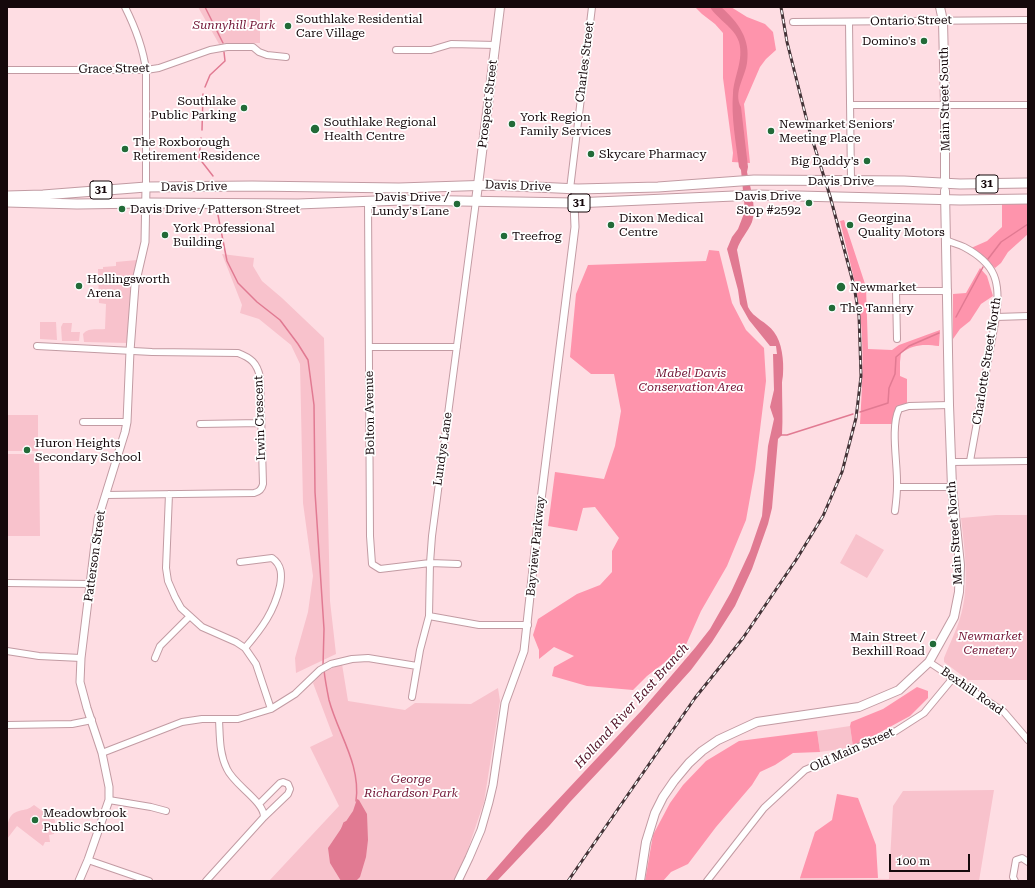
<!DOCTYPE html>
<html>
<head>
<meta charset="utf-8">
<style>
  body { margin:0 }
  #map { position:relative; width:1035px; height:888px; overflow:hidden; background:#fedde3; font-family:"Roboto Serif",serif }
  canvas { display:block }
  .frame { position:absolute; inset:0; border:8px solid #15080b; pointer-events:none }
  .scale { position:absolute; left:889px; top:854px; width:81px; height:18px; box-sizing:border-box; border:2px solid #15080b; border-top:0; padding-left:5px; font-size:12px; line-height:14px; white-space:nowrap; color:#15080b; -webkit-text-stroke:3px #fff; paint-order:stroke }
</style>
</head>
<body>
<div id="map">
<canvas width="1035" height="888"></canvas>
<div class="frame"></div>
<div class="scale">100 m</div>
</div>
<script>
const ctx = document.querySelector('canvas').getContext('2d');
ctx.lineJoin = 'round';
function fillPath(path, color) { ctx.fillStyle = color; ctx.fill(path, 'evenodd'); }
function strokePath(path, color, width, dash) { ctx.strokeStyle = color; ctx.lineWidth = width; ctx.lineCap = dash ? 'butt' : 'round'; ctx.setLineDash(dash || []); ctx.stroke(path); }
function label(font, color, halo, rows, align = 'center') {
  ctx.font = font + ' "Roboto Serif",serif'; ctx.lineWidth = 3.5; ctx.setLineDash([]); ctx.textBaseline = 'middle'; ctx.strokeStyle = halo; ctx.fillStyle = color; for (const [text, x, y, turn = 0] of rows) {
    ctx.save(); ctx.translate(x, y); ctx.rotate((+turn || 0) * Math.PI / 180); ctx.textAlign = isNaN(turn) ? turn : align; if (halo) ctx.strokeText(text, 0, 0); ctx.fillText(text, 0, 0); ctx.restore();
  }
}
const green = new Path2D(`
  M198 7H260V43H226L219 44Z
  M222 254 254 258 253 266 262 281 282 298 324 338 330 601 336 654 296 673 295 658 308 612 313 576 303 503 300 364 291 345 259 319 240 313 242 305Z
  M137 260 132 279 128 343 84 342 83 334C88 327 98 330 105 329L106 304 99 303 98 269H103V267L116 266V262Z
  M40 322H56L57 340 40 339Z
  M63 323H72L71 332H80L79 341H62L61 327Z
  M7 415H38V451H7Z
  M7 454H39L40 536H7Z
  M996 515H1028V680H968L944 662V658C948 648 953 637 957 627 971 592 965 554 961 518Z
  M856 534 884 550 867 578 840 563Z
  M342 664 348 701 405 710 415 703 471 704 498 688 500 701 484 802 465 858 453 881H269L339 806 310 747 333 736 313 683 321 673Z
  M850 726 853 747 820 752 817 731Z
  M994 790 979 881H800V878L889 879 893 806 903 791Z
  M34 805 55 820 54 834 49 835 50 842H45L43 846 17 826 7 839C7 829 6 814 19 811 26 809 28 810 34 805Z`);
const forest = new Path2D(`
  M695 7H731L747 17 765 24 773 32 776 50 766 59 760 67 744 104 750 163 732 162 733 153 723 78V33L715 24 702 14Z
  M1002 201H1028V234L1008 252 1001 263 995 268 971 248 987 241 1002 227Z
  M844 220 866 287 868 349 892 350 899 345 940 330 939 346C924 344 914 344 901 353L900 362V376L907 379V403C895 407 894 412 892 424H860C862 390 864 356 861 323 858 288 848 255 840 221Z
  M709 250 719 251 732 303 746 330 764 348 766 381 755 470 746 520 727 566 701 611 685 647 647 676 633 690 587 686 552 676 554 667 574 656 554 647 539 659V650L533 635 538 619 577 594 600 585 612 572V551L619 538 595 507 583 508 577 531 548 526 555 472 604 479 615 446 621 411 614 374H591L570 357 576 294 588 265 706 261Z
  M980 268 987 276 993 296 981 304 970 321 960 329 953 339V294L966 293Z
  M917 687 928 691V698L910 716 853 747 850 726 851 722 883 709Z
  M817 731 820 752 793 753 775 765 760 772 752 785 716 827 688 864 671 872 663 881H645L653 835 670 803 683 785 706 761 739 741Z
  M837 794 858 798 876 845 878 878H800L815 832 832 820Z`);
const water = new Path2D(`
  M710 7H721C738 22 751 39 747 63 745 78 733 92 741 107L748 167 747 172C750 187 757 207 752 222 748 232 740 239 737 250L748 307C753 318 767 322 774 332 782 342 784 361 783 374 783 377 782 380 782 383 782 401 783 418 782 435L778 439 772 508 768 524 752 569 735 606 712 642 691 670 616 753 570 802 549 826 497 881H485L525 835 642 710 695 648 710 629 731 592 750 551 762 516 768 446 774 419 770 407 774 390 773 354H777L776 346H770L749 320 740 304 738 290 727 249 732 237 738 229 745 211 741 170 739 167C736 142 731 118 733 93 734 76 744 60 739 42 735 28 717 19 710 7Z
  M357 799 359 800 367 814 368 840 366 857 360 877 356 881H341L330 863 328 848 353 811Z`);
const stream = new Path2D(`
  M205 7 223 43
  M205 87 210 75 225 61 224 52
  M202 130 203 94
  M201 138 199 158 213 176
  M217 210 227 261 238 283 257 302 280 320 298 344 308 360 314 405 315 492 324 629 323 666
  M988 259 1001 242 1028 224
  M956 317 983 267
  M860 412 888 403 889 388 895 374 896 357 909 346 939 333
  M780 435H787L853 414
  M324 670C325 680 327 690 329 700 338 734 361 764 356 801
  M341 831 344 823 346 822`);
const minor = new Path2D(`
  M125 7C135 27 143 47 146 70V187
  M793 22 1028 20
  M849 22 851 181
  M396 50H431L451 44 496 45
  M7 70H146L159 68 210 50 227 47H253L259 52 267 55 286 57
  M851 105H1028
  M570 189 592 7
  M368 202 370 536 372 564 380 569 430 563 458 564
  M946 240C952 243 958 244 964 247 996 264 1001 282 996 317L970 461
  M996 317 1028 316
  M897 339 896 291H948
  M37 346 152 352 238 353C251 358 257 363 260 377L263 484C262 489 259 492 254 493L106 495
  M369 347H457
  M83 422H127
  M200 424 261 423
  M951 462 1028 461
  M897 487H952
  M169 494 166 568 168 581 175 597 181 608 202 627 236 642 245 648 256 664 271 709
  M895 511C896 503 897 495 897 486 898 465 890 428 899 409L909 406 949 405
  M240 562 272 558C282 565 282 575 280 586 274 612 262 628 245 648
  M7 583 90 584
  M429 616 479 625H528
  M7 651 39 656 81 658
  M155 658 160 646 190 616
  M929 662 1004 712 1028 740
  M412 697 420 650 429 616 430 563 432 536 476 201
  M219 720C220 736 219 753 227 769 234 785 264 801 264 817
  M7 725 72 724 92 720
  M102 753 182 722 202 719H238L271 709 295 694 320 670 331 664 352 659 368 658 417 666
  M109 800 151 807 166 811
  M88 860 149 881
  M206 881 264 817 288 794 290 789 288 784 283 782 280 783 259 804
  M707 881 764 808 805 770 896 731 924 713 953 678
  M1015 881 1013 877 1016 860 1022 858 1028 862`);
const tertiary = new Path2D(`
  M79 881 88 860 109 800V787L102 753 87 708 80 682 81 658 98 519 125 432 127 422 130 351 135 285 145 242 146 187
  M458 881 469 858 481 830 489 802 493 785 505 703 524 651 537 532 575 227 574 203`);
const secondary = new Path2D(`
  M940 7 943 21 945 106V184
  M476 201 500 7
  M640 881 646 842 655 813 663 797 674 781 689 763 702 751 718 740 757 722 859 707 899 690 929 662 954 617 959 592 960 565 952 487 949 405 945 191`);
const primary = new Path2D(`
  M7 196 43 195 146 187 252 186 399 188 493 185 578 189 658 187 754 180 904 181 960 184 1028 183
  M7 202 77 204 146 203 298 204 402 200 574 203 757 195 960 200 1028 199`);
const rail = new Path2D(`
  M568 881 695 698 743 638 796 560 823 516 842 472 856 418 861 376 859 316 854 286 830 196 809 129 787 42 781 7`);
const markers = [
  [288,26,4,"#226b38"],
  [924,41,4,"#226b38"],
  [244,108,4,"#226b38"],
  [512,124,4,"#226b38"],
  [315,129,5,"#226b38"],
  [771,131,4,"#226b38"],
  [125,149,4,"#226b38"],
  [591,154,4,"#226b38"],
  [867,161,4,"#226b38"],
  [809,203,4,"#226b38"],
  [457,204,4,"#226b38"],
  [122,209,4,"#226b38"],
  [611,225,4,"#226b38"],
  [850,225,4,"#226b38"],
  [165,235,4,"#226b38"],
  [504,236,4,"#226b38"],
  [79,286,4,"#226b38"],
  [841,287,5,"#226b38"],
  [832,308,4,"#226b38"],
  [27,450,4,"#226b38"],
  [933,644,4,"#226b38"],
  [35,820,4,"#226b38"]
];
const shields = [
  [987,184,22],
  [101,190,22],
  [579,203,22]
];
const shieldNames = [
  ["31",987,184],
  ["31",101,190],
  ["31",579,203]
];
const poiNames = [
  ["Southlake Residential",296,19],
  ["Care Village",296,33],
  ["Domino's",916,41,"right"],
  ["Southlake",236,101,"right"],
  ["Public Parking",236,115,"right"],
  ["York Region",520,117],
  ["Family Services",520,131],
  ["Southlake Regional",324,122],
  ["Health Centre",324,136],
  ["Newmarket Seniors'",779,124],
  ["Meeting Place",779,138],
  ["The Roxborough",133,142],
  ["Retirement Residence",133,156],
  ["Skycare Pharmacy",599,154],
  ["Big Daddy's",859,161,"right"],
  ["Davis Drive",801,196,"right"],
  ["Stop #2592",801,210,"right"],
  ["Davis Drive /",449,197,"right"],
  ["Lundy's Lane",449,211,"right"],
  ["Davis Drive / Patterson Street",130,209],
  ["Dixon Medical",619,218],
  ["Centre",619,232],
  ["Georgina",858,218],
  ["Quality Motors",858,232],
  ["York Professional",173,228],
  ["Building",173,242],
  ["Treefrog",512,236],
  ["Hollingsworth",87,279],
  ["Arena",87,293],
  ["Newmarket",850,287],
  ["The Tannery",840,308],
  ["Huron Heights",35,443],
  ["Secondary School",35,457],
  ["Main Street /",925,637,"right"],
  ["Bexhill Road",925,651,"right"],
  ["Meadowbrook",43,813],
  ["Public School",43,827]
];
const streetNames = [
  ["Ontario Street",911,21,-1],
  ["Charles Street",585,62,-83],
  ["Grace Street",114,69,-1],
  ["Main Street South",945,99,-91],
  ["Prospect Street",488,104,-83],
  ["Davis Drive",841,181],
  ["Davis Drive",518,186,2],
  ["Davis Drive",194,187,-1],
  ["Charlotte Street North",987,361,-81],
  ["Bolton Avenue",370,413,-91],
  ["Irwin Crescent",260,418,-92],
  ["Lundys Lane",443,449,-82],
  ["Main Street North",955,533,-94],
  ["Bayview Parkway",536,546,-84],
  ["Patterson Street",95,556,-82],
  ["Bexhill Road",972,691,35],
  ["Old Main Street",852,750,-24]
];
const parkNames = [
  ["Sunnyhill Park",234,25],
  ["Mabel Davis",691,373],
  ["Conservation Area",691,387],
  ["Newmarket",990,636],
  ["Cemetery",990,650],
  ["George",411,779],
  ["Richardson Park",411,793]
];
const waterNames = [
  ["Holland River East Branch",632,706,-48]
];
fillPath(green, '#f8c2cc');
fillPath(forest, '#fe94ac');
fillPath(water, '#e17a92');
strokePath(stream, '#e17a92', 1.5);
strokePath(minor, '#c29ba3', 8);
strokePath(tertiary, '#c29ba3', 9);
strokePath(secondary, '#c29ba3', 10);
strokePath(primary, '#c29ba3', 11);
strokePath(minor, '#fff', 6);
strokePath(tertiary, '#fff', 7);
strokePath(secondary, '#fff', 8);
strokePath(primary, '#fff', 9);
strokePath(rail, '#443337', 3);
strokePath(rail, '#fff', 1.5, [4.5]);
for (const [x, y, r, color] of markers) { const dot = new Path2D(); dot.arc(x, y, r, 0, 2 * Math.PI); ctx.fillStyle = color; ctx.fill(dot); strokePath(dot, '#fff', 1.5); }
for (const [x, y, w] of shields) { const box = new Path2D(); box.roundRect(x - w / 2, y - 9, w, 18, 3); ctx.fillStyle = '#fff'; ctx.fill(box); strokePath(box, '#15080b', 1); }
label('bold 11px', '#15080b', null, shieldNames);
label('12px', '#15080b', '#fff', poiNames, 'left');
label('12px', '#15080b', '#fff', streetNames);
label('italic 12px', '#721535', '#fff', parkNames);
label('italic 13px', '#500f24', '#fff', waterNames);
</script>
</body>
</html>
